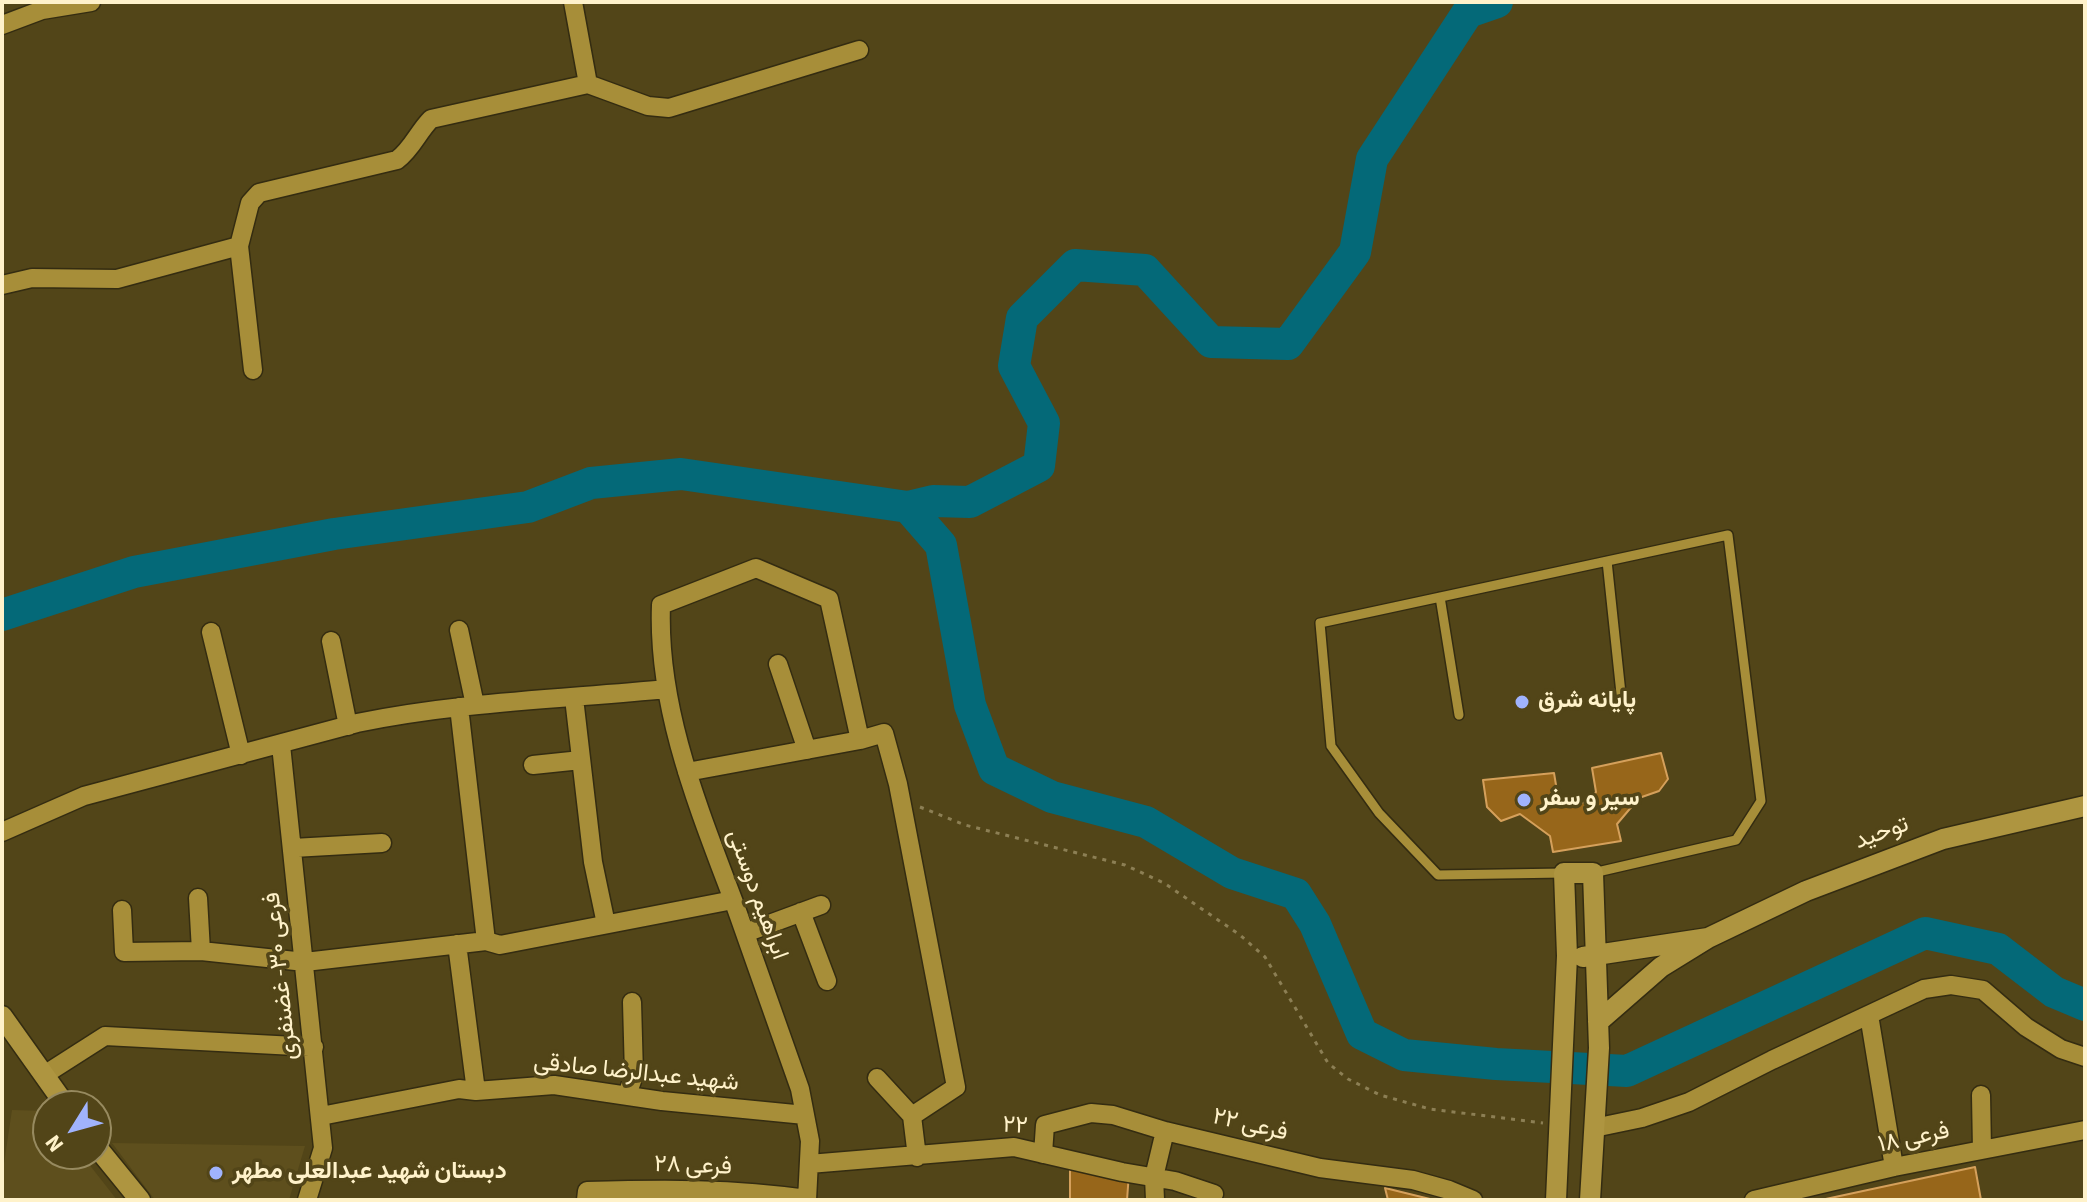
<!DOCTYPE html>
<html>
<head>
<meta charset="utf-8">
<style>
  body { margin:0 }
  #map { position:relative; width:2087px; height:1202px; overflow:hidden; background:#524518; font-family:"Source Sans 3",sans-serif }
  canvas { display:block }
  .frame { position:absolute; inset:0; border:4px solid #fff2ca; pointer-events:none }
  .north { position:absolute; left:32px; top:1090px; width:80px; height:80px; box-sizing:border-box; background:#524518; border:2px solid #978a5f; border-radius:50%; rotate:233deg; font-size:22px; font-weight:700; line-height:32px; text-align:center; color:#fff2ca }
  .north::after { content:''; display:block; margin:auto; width:28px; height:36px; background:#a0b3fd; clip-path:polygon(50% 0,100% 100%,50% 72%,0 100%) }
</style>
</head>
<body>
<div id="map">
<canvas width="2087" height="1202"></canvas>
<div class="frame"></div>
<div class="north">N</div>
</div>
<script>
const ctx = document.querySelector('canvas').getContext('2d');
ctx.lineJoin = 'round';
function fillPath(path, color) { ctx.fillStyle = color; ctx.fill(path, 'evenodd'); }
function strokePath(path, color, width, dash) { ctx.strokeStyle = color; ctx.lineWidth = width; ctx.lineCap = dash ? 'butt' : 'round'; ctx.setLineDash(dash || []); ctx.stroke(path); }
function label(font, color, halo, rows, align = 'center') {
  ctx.font = font + ' "Source Sans 3",Vazirmatn,sans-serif'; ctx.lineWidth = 7; ctx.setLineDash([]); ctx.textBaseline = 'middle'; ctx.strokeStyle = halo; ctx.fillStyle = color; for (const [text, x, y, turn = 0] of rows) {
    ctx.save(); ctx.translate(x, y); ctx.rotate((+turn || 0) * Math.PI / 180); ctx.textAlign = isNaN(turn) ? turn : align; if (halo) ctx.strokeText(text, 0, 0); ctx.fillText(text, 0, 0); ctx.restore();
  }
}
const built = new Path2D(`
  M12 1110 47 1111 48 1154H81L117 1200H2V1177Z
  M112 1143 305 1146 289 1200H155Z`);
const river = new Path2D(`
  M908 507 933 501 970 502 1039 466 1044 423 1014 366 1022 318 1075 265 1145 270 1211 342 1288 344 1355 252 1372 159 1468 12 1497 2
  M2 615 134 572 334 534 528 507 591 483 681 474 908 507 941 545 970 705 994 769 1052 797 1146 822 1232 873 1296 894 1315 924 1362 1034 1404 1055 1496 1064 1627 1071 1925 933 1998 949 2054 992 2085 1005`);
const building = new Path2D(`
  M1661 753 1668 779 1659 791 1639 798 1617 824 1621 841 1553 852 1550 836 1520 814 1501 821 1487 807 1483 780 1554 773 1558 797 1567 805 1587 802 1596 792 1592 768Z
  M1070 1160 1129 1173 1127 1200H1070Z
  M1975 1167 1981 1200H1821Z
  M1385 1188 1434 1200H1388Z`);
const path = new Path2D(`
  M920 807 965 825 1125 865 1164 883 1240 935 1265 957 1328 1063 1348 1079 1380 1095 1430 1109 1543 1123`);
const lane = new Path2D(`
  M1607 561 1622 703
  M1440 597 1459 715
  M1564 873 1438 875 1379 813 1331 746 1320 623 1728 535 1761 801 1736 840 1593 873`);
const street = new Path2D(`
  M573 2 588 84
  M2 25 42 10 91 2
  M2 285 32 278 117 279 239 246
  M253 370 239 246 250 203 259 193 397 160C412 149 418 132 431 119L588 84 648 106 669 108 859 50
  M459 630 475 705
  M211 632 241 755
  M331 641 348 726
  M778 664 807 750
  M574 698 593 862 606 924
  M281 745 323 1148 307 1200
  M533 765 581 760
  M687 772 860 740
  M2 832 84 796 357 723C459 702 563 699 667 689
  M293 848 382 843
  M198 898 201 951
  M122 910 124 952 201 951 305 962 486 941 459 707
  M801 912 827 981
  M745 933 821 905
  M486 941 500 945 733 900
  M457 944 476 1091
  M1869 1015 1894 1167
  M44 1075 105 1036 314 1047
  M877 1078 912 1116
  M627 1095 634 1075 632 1002
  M1981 1095 1982 1150
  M321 1116 459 1089 476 1091 554 1085 662 1101 805 1115
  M1594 1128 1642 1118 1689 1102 1772 1060 1924 989 1951 985 1983 990 2026 1027 2061 1049 2085 1057
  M1043 1154 1045 1125 1091 1113 1113 1115 1165 1131 1320 1168 1413 1180 1449 1190 1473 1200
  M809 1164 1014 1147 1122 1172 1175 1181 1214 1194
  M586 1200 587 1191C660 1189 734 1188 807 1199
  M807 1200 810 1141 800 1089C778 1028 757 966 735 905 699 809 657 709 661 605L756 568 829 599 860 740 884 733 898 784 956 1087 912 1116 917 1157
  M1155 1200 1154 1177 1165 1131
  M1754 1200 1894 1167 2085 1130`);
const secondary = new Path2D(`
  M1708 938 1806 891 1943 839 2085 806
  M1583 957 1708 938 1661 967 1598 1022
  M2 1016 66 1106
  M96 1146 140 1200
  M1556 1200 1567 956 1564 873H1593L1599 1048 1590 1200`);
const markers = [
  [1522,702,8,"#a0b3fd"],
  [1524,800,8,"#a0b3fd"],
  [216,1173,8,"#a0b3fd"]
];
const poiNames = [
  ["پایانه شرق",1538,702],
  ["سیر و سفر",1540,800],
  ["دبستان شهید عبدالعلی مطهر",232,1173]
];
const streetNames = [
  ["توحید",1882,834,-20],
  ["ابراهیم دوستی",756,895,70],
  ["فرعی ۳۰- غضنفری",282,976,-96],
  ["شهید عبدالرضا صادقی",636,1074,6],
  ["فرعی ۲۲",1250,1126,13],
  ["۲۲",1015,1127,3],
  ["فرعی ۱۸",1914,1139,-12],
  ["فرعی ۲۸",693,1167,2]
];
fillPath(built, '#5e4f1d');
strokePath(river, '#046978', 32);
fillPath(building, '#97661a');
strokePath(building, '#d5a05b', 2);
strokePath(lane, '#342c11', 12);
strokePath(street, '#342c11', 21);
strokePath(secondary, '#342c11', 23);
strokePath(path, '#8c7f54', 3, [4, 6]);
strokePath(lane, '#a78e39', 9);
strokePath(street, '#a78e39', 18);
strokePath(secondary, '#ae9540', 20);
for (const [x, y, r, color] of markers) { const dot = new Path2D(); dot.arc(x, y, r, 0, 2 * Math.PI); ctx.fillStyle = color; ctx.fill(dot); strokePath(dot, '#524518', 3); }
label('bold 24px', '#fff2ca', '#524518', poiNames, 'left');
label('24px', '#fff2ca', '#524518', streetNames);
</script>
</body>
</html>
